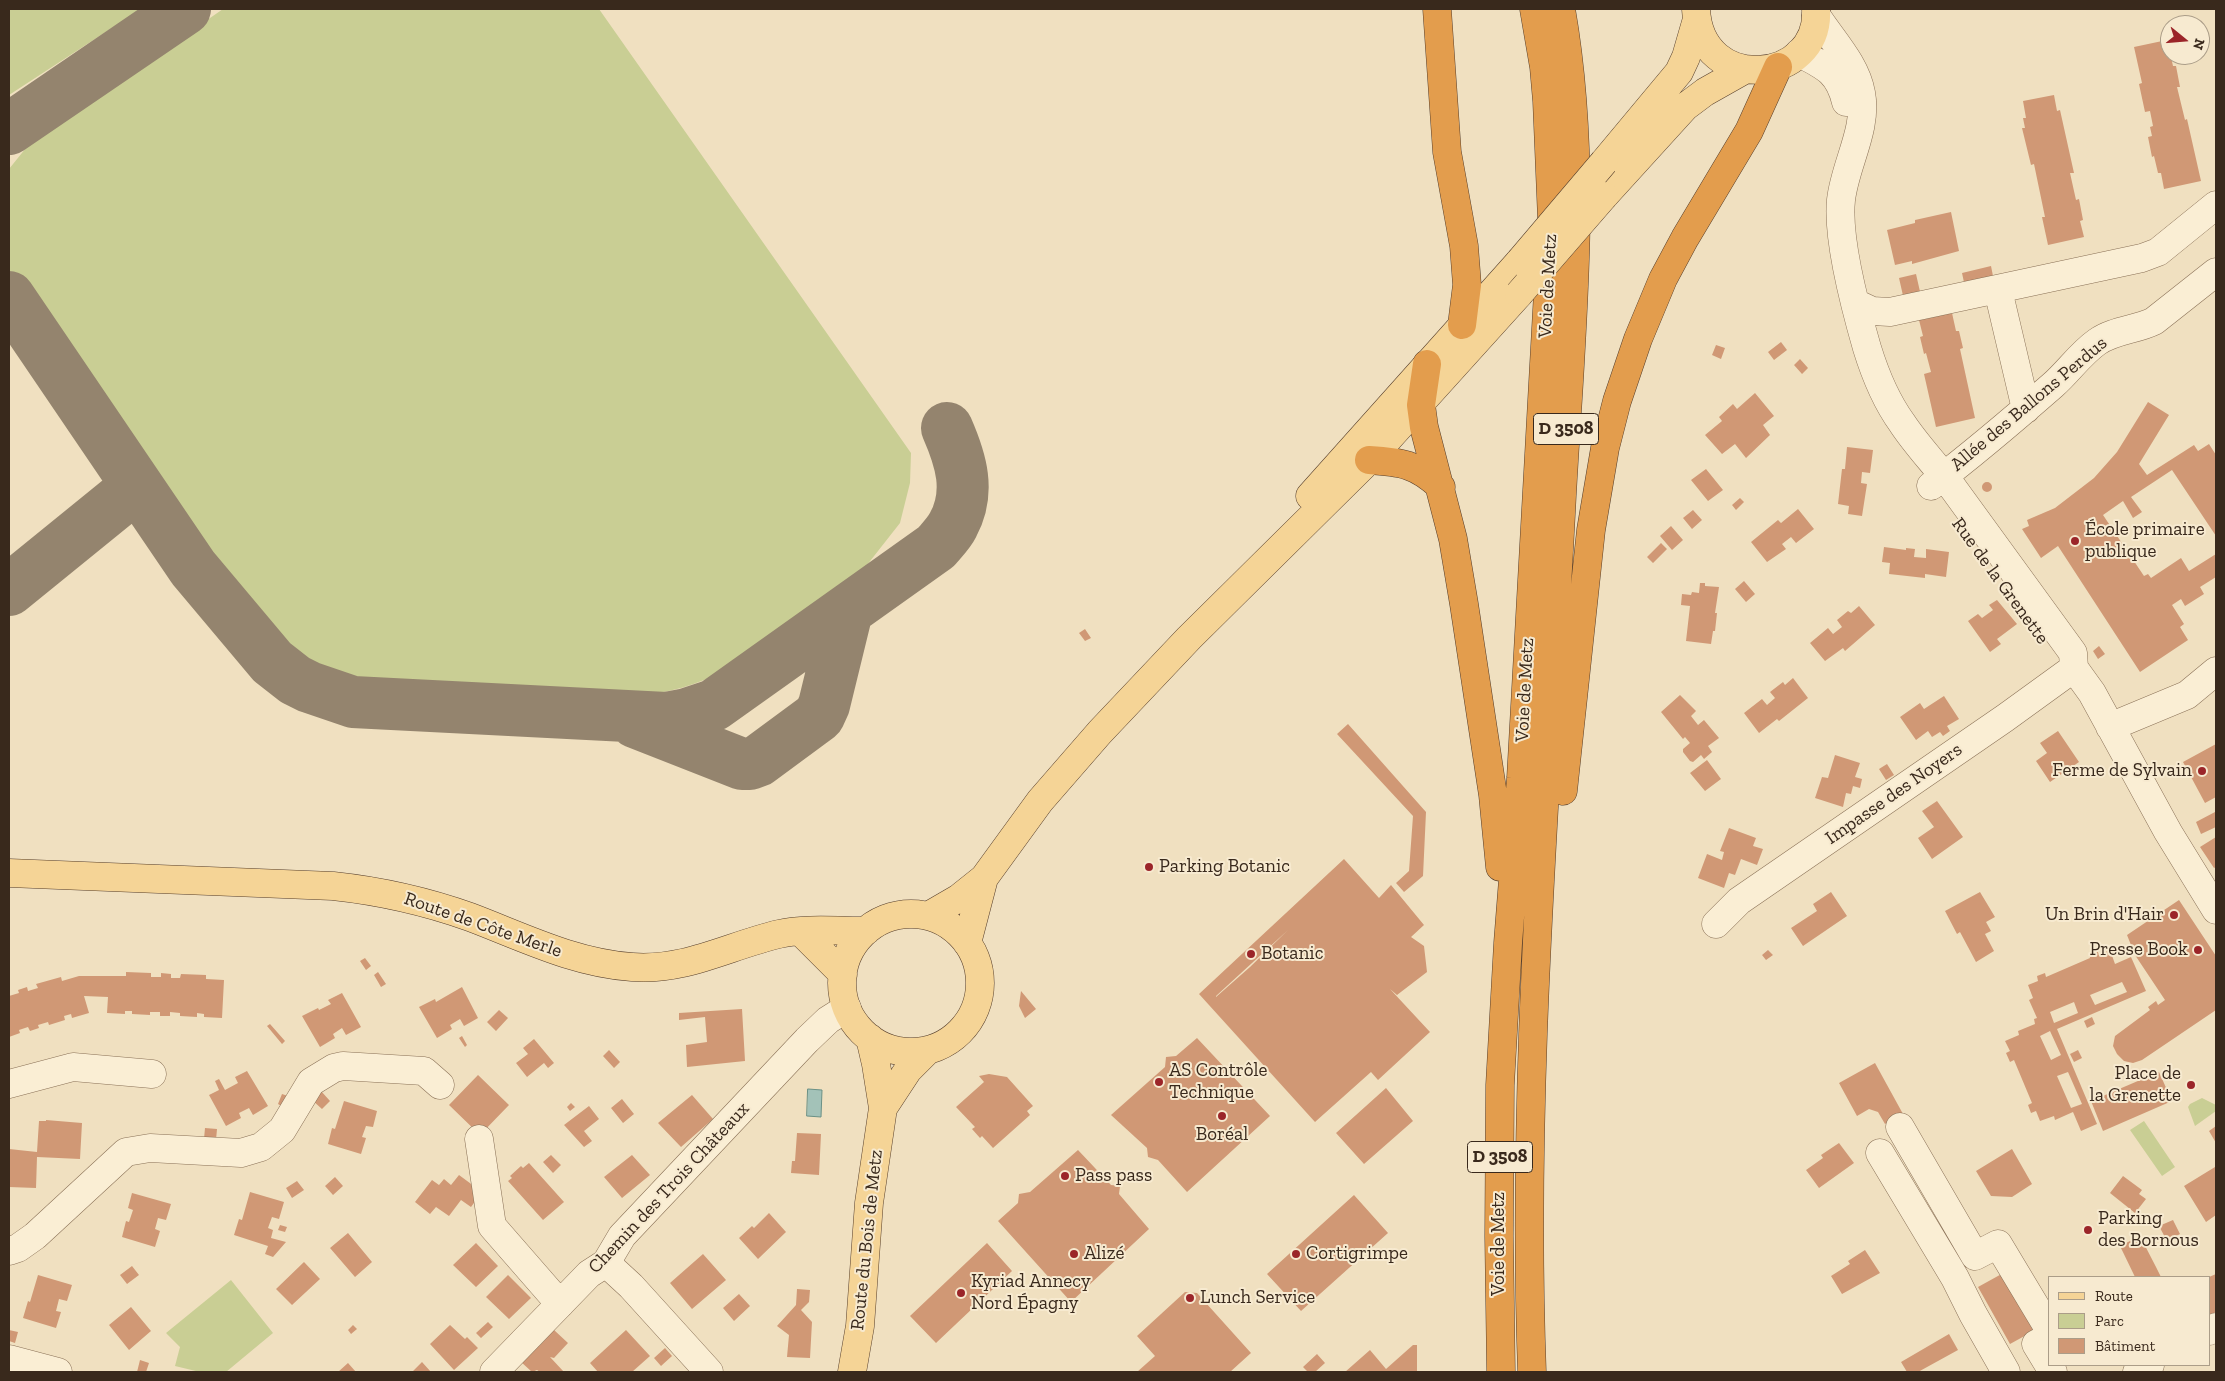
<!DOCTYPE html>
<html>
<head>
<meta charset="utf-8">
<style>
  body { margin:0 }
  #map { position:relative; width:2225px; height:1381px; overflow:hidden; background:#f0e0c0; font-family:"Zilla Slab",serif }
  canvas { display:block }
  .frame { position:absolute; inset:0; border:10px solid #39291c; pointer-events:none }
  .legend { position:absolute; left:2048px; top:1276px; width:162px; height:90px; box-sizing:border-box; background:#f7ead0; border:1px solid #ab9d88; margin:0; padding:6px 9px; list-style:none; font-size:15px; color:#39291c }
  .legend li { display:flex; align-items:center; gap:10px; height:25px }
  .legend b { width:25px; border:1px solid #ab9d88 }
  .north { position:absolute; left:2160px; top:15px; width:50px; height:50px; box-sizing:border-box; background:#f7ead0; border:1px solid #ab9d88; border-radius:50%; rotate:107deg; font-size:14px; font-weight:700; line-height:20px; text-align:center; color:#39291c }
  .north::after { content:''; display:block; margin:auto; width:18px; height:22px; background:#9b2529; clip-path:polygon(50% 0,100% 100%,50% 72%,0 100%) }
</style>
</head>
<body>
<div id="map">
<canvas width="2225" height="1381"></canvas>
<div class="frame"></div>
<ul class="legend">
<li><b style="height:6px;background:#f5d496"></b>Route</li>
<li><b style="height:14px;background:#c9ce94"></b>Parc</li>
<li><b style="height:14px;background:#d09875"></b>Bâtiment</li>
</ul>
<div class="north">N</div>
</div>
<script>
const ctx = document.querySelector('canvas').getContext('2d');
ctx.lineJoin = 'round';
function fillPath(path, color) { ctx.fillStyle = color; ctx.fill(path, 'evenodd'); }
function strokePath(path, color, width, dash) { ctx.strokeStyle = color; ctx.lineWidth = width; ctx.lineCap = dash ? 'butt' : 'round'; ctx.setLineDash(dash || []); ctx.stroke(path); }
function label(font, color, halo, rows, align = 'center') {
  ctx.font = font + ' "Zilla Slab",serif'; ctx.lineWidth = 4; ctx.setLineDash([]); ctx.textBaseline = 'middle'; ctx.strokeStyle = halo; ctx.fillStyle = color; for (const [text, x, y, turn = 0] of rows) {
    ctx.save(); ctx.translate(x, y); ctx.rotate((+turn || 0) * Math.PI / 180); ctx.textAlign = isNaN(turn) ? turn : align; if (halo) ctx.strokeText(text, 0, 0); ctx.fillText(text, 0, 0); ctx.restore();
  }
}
const green = new Path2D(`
  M9 9H141L9 95Z
  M223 9H599L911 453 910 483 900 523 867 565 730 668C698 685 667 694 630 696L355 678C323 670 298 657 275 633L194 531 9 276V169L30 143Z
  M2202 1098 2216 1105V1111L2195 1126 2188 1107 2190 1104Z
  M2144 1121 2175 1167 2162 1176 2130 1130Z
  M231 1280 273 1333 226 1372H200L175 1366 180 1347 166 1333Z`);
const water = new Path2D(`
  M808 1089 822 1090 821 1117 807 1116Z`);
const taxiway = new Path2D(`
  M9 129 185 9
  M9 297 193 568 272 662 295 680 309 687 353 702 666 718 687 714 714 705 936 547C942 540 949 533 953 525 971 492 961 460 947 428
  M9 590 137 486
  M635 722 742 764H750L758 761 819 716 824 705 847 611`);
const building = new Path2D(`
  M2167 40 2173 66H2176L2180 87H2177L2185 120 2187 119 2201 181 2164 189 2161 173H2158L2154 156 2152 157 2148 137 2152 136 2150 127 2153 126 2150 111 2145 112 2139 84 2142 83 2134 47Z
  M2054 95 2057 111 2060 110 2074 173H2070L2076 200 2079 199 2083 220 2080 221 2084 237 2048 245 2042 217H2045L2034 164 2031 165 2022 128H2025L2023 118H2026L2023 101Z
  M1951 212 1959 251 1912 264V261L1895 265 1887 230 1915 223V220Z
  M1991 266 1994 281 1965 287 1962 273Z
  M1916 274 1921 296 1904 300 1899 278Z
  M1952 313 1956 331H1959L1963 348 1960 349 1975 418 1936 427 1924 374 1931 372 1926 353 1924 354 1920 337 1923 336 1919 320Z
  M1781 342 1787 350 1774 360 1768 352Z
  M1716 345 1725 348 1721 359 1712 355Z
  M1800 359 1808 368 1802 374 1794 365Z
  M1755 393 1774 416 1763 425 1770 435 1746 458 1735 444 1722 454 1705 435 1722 421 1719 417 1733 404 1737 409Z
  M2148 402 2169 415 2139 464 2147 475 2194 445 2198 451 2209 444 2216 455V536L2172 470 2131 497 2142 512 2133 518 2123 501 2103 515 2144 576 2148 574 2151 578 2181 558 2189 571 2216 554V577L2200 587 2204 594 2185 606 2181 599 2172 605 2184 624 2180 627 2188 640 2140 672 2058 546 2041 558 2022 529 2029 526 2027 520 2055 508 2094 478 2117 452Z
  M1847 447 1873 450 1870 473 1862 472 1861 483 1867 484 1862 516 1848 514 1849 506 1838 504 1842 469H1845Z
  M1706 469 1723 490 1708 501 1691 480Z
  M1982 487a5 5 0 1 1 10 0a5 5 0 1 1-10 0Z
  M1740 498 1744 502 1736 510 1732 505Z
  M1798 509 1814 529 1796 543 1791 537 1782 544 1786 549 1767 562 1751 542 1778 520 1781 523Z
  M1693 510 1702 520 1692 529 1683 518Z
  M1671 526 1683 540 1672 550 1660 536Z
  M1661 543 1667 549 1653 563 1647 557Z
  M1884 547 1906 550V548L1915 549 1914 557 1926 558V549L1949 552 1946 577 1925 574V578L1889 574 1890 563 1882 562Z
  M1744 581 1755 594 1746 602 1735 589Z
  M1700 583H1705V586L1719 587 1715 613H1717L1715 631H1713L1711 644 1686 641 1690 606 1681 605 1682 594 1691 595 1692 592 1699 593Z
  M1997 600 2017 624 1997 639 2001 644 1990 652 1968 621 1978 614 1982 618 1993 610 1989 605Z
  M1859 606 1875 625 1845 651 1843 648 1825 661 1810 643 1828 628 1833 634 1842 627 1837 620 1848 611 1851 613Z
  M1085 629 1091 638 1085 641 1079 633Z
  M2099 646 2105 654 2098 659 2093 651Z
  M1793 678 1808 698 1779 721 1777 719 1759 733 1744 713 1762 699 1767 705 1775 698 1770 692 1783 682 1785 685Z
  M1680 695 1696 711 1691 716 1698 725 1704 720 1719 738 1708 746 1712 752 1704 759 1701 755 1693 762 1690 761 1683 752V749L1690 743 1685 737 1683 739 1661 712Z
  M1944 696 1959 719 1947 726 1950 731 1943 736 1940 732 1932 737 1928 731 1916 740 1900 717 1920 703 1924 709Z
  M1348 724 1426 812 1423 876 1404 892 1396 883 1409 871 1413 816 1337 734Z
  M2058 731 2079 762 2050 782 2036 761 2047 753 2040 743Z
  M2216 744V797L2205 803 2183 762Z
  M1835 755 1860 763 1855 777 1862 779 1860 788 1853 786 1851 794 1846 793 1843 807 1815 798 1822 777 1828 778Z
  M1707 760 1721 779 1705 791 1690 773Z
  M1887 764 1894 775 1886 780 1879 769Z
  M1937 801 1963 837 1932 859 1918 838 1934 827 1922 811Z
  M2215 812 2216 827 2201 834 2196 822Z
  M1729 828 1756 838 1753 846 1763 849 1757 865 1741 859 1735 875 1729 873 1724 888 1698 878 1707 854 1722 860 1724 852 1720 851Z
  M2216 837V867L2214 868 2200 847Z
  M1344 859 1379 898 1391 885 1424 925 1411 937 1424 946 1427 972 1397 995 1390 989 1430 1032 1378 1080 1371 1072 1315 1122 1199 994ZM1288 930 1250 967 1216 997V996Z
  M1831 892 1847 916 1803 946 1791 928 1817 911 1813 904Z
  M1980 892 1995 917 1986 922 1991 931 1985 934 1994 951 1976 962 1960 932 1957 934 1945 911Z
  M2179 900 2216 956V1010L2142 1060 2133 1063 2124 1061 2117 1054 2113 1046 2115 1036 2150 1010 2148 1007 2156 1001 2158 1005 2165 1000 2135 955 2127 935Z
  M1768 950 1773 955 1766 960 1762 955Z
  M2097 950 2099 955 2110 950 2115 964 2131 957 2146 991 2057 1029 2097 1124 2081 1131 2073 1112 2055 1120 2054 1116 2040 1121 2036 1111 2031 1113 2028 1105 2032 1103 2014 1060 2010 1062 2006 1053 2010 1051 2005 1041 2019 1035 2018 1031 2035 1024 2034 1019 2037 1018 2029 1000 2033 998 2028 985 2038 981 2037 976 2045 973 2046 977 2090 958 2089 954ZM2122 982 2127 992 2095 1005 2090 995ZM2074 1002 2078 1013 2054 1023 2050 1012ZM2050 1031 2061 1055 2051 1060 2040 1036ZM2068 1072 2082 1104 2071 1108 2057 1076Z
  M365 958 371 966 366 970 360 961Z
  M126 972 151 973V977H161V973L171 974V978H180L181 974 206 975V979L224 980 222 1018 204 1017V1014L197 1013V1017L180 1016V1013L170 1012V1016H160V1012H150V1015L132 1014V1011H125V1014L107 1013 108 997 84 996 89 1013 72 1018 71 1014 64 1016 65 1020 49 1025 48 1022 38 1025 39 1028 30 1031 28 1027 19 1030 20 1033 9 1037V996L19 993 18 990 27 987 28 991 38 988 36 984 61 977 62 981 79 976H126Z
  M378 972 386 984 381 987 374 975Z
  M462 987 478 1018 464 1026 460 1019 450 1025 452 1029 437 1038 419 1007 435 999 436 1002Z
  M1021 991 1036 1009 1025 1018 1019 1006Z
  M342 993 361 1027 346 1035 342 1028 333 1034 335 1038 320 1047 302 1016 318 1008 319 1010 331 1004 328 1000Z
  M742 1009 745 1061 687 1067 686 1045 707 1042 705 1017 679 1020V1013Z
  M499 1010 508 1018 496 1031 487 1022Z
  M2092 1017 2095 1024 2087 1028 2084 1021Z
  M270 1024 285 1041 282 1044 267 1026Z
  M462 1036 467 1045 465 1047 459 1038Z
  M1197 1038 1270 1116 1187 1192 1158 1160 1148 1157 1147 1148 1111 1115 1165 1067 1166 1057 1176 1056Z
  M534 1039 554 1063 548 1068 544 1063 527 1077 516 1063 528 1054 523 1048Z
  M609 1050 620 1062 614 1068 603 1056Z
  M2078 1050 2082 1058 2074 1062 2070 1054Z
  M1875 1063 1903 1114 1885 1124 1878 1112 1869 1109 1857 1116 1839 1083Z
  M247 1071 268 1106 253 1115 249 1108 239 1113 241 1118 226 1126 209 1095 219 1090 215 1081 219 1079 225 1090 238 1083 235 1077Z
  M2159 1072 2172 1101 2103 1131 2091 1101Z
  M989 1074 1007 1077 1033 1106 1027 1111 1030 1115 993 1148 982 1136 980 1138 972 1129 975 1127 956 1107 984 1082 979 1076Z
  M478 1075 509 1105 480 1135 449 1105Z
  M1386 1088 1413 1121 1364 1164 1336 1133Z
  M321 1091 330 1101 322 1109 312 1100Z
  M282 1094 288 1096 283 1107 278 1104Z
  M692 1095 713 1119 681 1147 658 1123Z
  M622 1099 634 1114 623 1123 611 1108Z
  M344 1101 377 1111 373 1127 366 1126 362 1137 366 1138 361 1154 328 1144 332 1128 335 1129Z
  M571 1103 575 1107 570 1111 567 1107Z
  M589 1106 599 1119 584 1131 592 1141 584 1147 564 1125Z
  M46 1120 82 1123 80 1159 37 1157 36 1188 9 1187V1149L37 1152 39 1121H46Z
  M2216 1126V1143L2209 1131Z
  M205 1128 217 1129 216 1140 204 1139Z
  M797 1133 821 1134 819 1175 791 1173 792 1161H795Z
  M1839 1143 1854 1163 1819 1188 1806 1170 1823 1158 1821 1155Z
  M2012 1149 2032 1184 2012 1197 1991 1196 1976 1171Z
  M1078 1150 1111 1185 1120 1186 1119 1194 1149 1229 1071 1302 998 1221 1018 1203 1019 1194 1030 1192Z
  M551 1155 561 1165 553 1173 543 1162Z
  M632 1155 650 1175 622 1198 604 1177Z
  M529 1163 564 1202 543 1220 508 1181 512 1178 510 1176 521 1166 523 1168Z
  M2215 1167 2216 1215 2206 1222 2184 1186Z
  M459 1175 482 1192 471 1207 461 1200 449 1216 436 1207 430 1214 415 1202 432 1180 439 1185 444 1179 451 1185Z
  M2123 1176 2142 1190 2139 1194 2146 1199 2135 1213 2110 1193Z
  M335 1177 343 1186 333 1195 325 1186Z
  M297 1181 304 1190 292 1198 286 1188Z
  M250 1192 284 1202 279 1219 272 1217 268 1228 273 1230 271 1238 286 1242 273 1257 265 1254 268 1246 234 1235 239 1219 242 1220Z
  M132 1193 171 1204 166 1220 158 1218 155 1229 160 1231 155 1247 122 1237 126 1221 129 1222 133 1210 128 1208Z
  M1354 1195 1388 1233 1301 1311 1267 1274Z
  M769 1213 786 1232 758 1259 739 1238 752 1226 754 1228Z
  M2173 1220 2180 1234 2167 1241 2159 1226Z
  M280 1225 287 1227 285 1232 278 1230Z
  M348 1233 372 1262 355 1277 330 1248Z
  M2140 1236 2156 1267 2161 1277H2135L2120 1246Z
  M476 1243 498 1266 476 1287 453 1265Z
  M987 1243 1012 1271 936 1343 910 1316Z
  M1865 1250 1880 1273 1842 1294 1831 1276 1850 1264 1848 1261Z
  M703 1254 726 1280 692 1309 670 1283Z
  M304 1262 320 1279 292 1305 276 1289Z
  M132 1266 139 1275 127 1284 120 1275Z
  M2007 1271 2039 1328 2010 1344 1978 1287Z
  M2216 1274V1312L2209 1315V1277Z
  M38 1275 72 1285 67 1301 59 1299 56 1311 61 1312 56 1328 23 1318 28 1301 30 1302Z
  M508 1275 531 1298 509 1319 486 1297Z
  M797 1289 810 1290 809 1302 801 1310 812 1322 810 1358 787 1357 789 1335 777 1326 796 1305Z
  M1185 1292 1197 1293 1251 1353 1230 1372H1137L1155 1356 1137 1336Z
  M739 1294 750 1306 734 1321 723 1308Z
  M131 1307 151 1331 129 1350 109 1325Z
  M488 1322 493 1327 481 1338 476 1333Z
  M353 1325 357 1329 351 1334 348 1330Z
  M450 1325 465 1339 467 1337 478 1348 454 1370 430 1344Z
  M9 1330 18 1332 15 1343 9 1341Z
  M554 1330 568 1343 554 1358 550 1357 564 1372H540L537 1370 532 1372 520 1361 537 1344 539 1346Z
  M626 1330 650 1356 632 1372H598L590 1363Z
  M1949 1334 1958 1350 1918 1372H1907L1901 1362Z
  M1413 1345H1417V1372H1345L1370 1350 1386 1369Z
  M665 1348 672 1356 661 1366 654 1358Z
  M1317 1354 1325 1363 1315 1372H1308L1303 1367Z
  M140 1360 149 1363 146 1372H137Z
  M422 1362 431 1372H412Z
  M348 1363 356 1372H338Z`);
const minor = new Path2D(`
  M1816 15C1832 40 1856 64 1861 93 1868 129 1845 164 1841 200 1837 238 1856 310 1867 348 1875 374 1886 401 1902 423 1917 446 1937 466 1953 488 1993 543 2033 598 2073 653L2074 668 2092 693 2168 832 2216 910
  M1799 53C1825 66 1839 72 1846 102
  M1998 290 2026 409
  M1857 304 1872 311 1890 312 2142 258 2158 252 2216 205
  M1931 486C1973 454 2013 420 2053 385 2068 372 2080 354 2097 342 2114 330 2136 330 2154 321L2216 272
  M2110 727 2187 695 2216 671
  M1716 924 1739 901 2005 718 2074 668
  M9 1084 73 1067 152 1074
  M1900 1127 1975 1256 1998 1244 2049 1329
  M479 1139 492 1226 560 1304
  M1880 1153 1955 1278 1973 1314 2006 1372
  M9 1251 18 1248 35 1236 126 1152 150 1148 241 1153 261 1147 282 1130 311 1082 334 1068 343 1066 424 1071 440 1085
  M606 1263 631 1286 709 1372
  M2209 1331 2216 1327
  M2049 1337 2036 1344 2053 1372
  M9 1359 58 1372
  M494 1372 589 1274 606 1263 622 1236 807 1040 828 1020 847 1008
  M2137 1372 2150 1365`);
const major = new Path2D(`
  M1696 9C1700 96 1821 84 1816 9
  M1604 162 1679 72 1686 57 1697 19
  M1604 196 1685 107 1705 92 1744 70
  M1310 496 1520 261
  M9 873 333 886C380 891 425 901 470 917 523 937 574 963 632 967 686 971 728 946 779 934 803 928 840 931 866 931
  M842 983a69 69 0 1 1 138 0a69 69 0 1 1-138 0Z
  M928 916 959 898 984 878 1040 801 1100 732 1189 638 1369 460 1519 294
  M801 932 843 974
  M967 943 984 878
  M883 1108 908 1070 928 1050
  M852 1372 860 1326 869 1203 883 1108 876 1064 870 1038`);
const highway = new Path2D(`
  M1437 9 1447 152 1464 246 1467 285 1462 325
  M1427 364 1421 405 1424 427 1453 539 1464 604 1493 795 1500 867
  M1369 460C1401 462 1417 464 1441 487
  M1563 791 1591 530 1605 448 1617 401 1638 339 1663 279 1685 238 1749 131 1778 67
  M1501 1372 1499 1236 1500 1085 1508 943 1521 778 1552 220 1547 101 1544 67 1534 9
  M1532 1372C1521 1079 1547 787 1562 495 1571 333 1589 169 1561 9`);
const majorBridge = new Path2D(`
  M1520 261 1604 162
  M1519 294 1604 196`);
const markers = [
  [2075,541,5,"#9b2529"],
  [2202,771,5,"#9b2529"],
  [1149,867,5,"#9b2529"],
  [2174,915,5,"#9b2529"],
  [2198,950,5,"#9b2529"],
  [1251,954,5,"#9b2529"],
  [1159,1082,5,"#9b2529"],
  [2191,1085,5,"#9b2529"],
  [1222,1116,5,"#9b2529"],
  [1065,1176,5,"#9b2529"],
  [2088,1230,5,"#9b2529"],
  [1074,1254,5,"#9b2529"],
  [1296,1254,5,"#9b2529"],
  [961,1293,5,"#9b2529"],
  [1190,1298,5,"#9b2529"]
];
const shields = [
  [1566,429,65],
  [1500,1157,65]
];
const shieldNames = [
  ["D 3508",1566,429],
  ["D 3508",1500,1157]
];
const streetNames = [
  ["Voie de Metz",1548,286,-87],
  ["Allée des Ballons Perdus",2029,404,-40],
  ["Rue de la Grenette",2000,581,54],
  ["Voie de Metz",1525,690,-87],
  ["Impasse des Noyers",1894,794,-35],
  ["Route de Côte Merle",483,925,19],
  ["Chemin des Trois Châteaux",669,1188,-47],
  ["Route du Bois de Metz",867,1240,-84],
  ["Voie de Metz",1499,1244,-90]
];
const poiNames = [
  ["École primaire",2085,530],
  ["publique",2085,552],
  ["Ferme de Sylvain",2192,771,"right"],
  ["Parking Botanic",1159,867],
  ["Un Brin d'Hair",2164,915,"right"],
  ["Presse Book",2188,950,"right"],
  ["Botanic",1261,954],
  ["AS Contrôle",1169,1071],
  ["Technique",1169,1093],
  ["Place de",2181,1074,"right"],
  ["la Grenette",2181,1096,"right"],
  ["Boréal",1222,1135,"center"],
  ["Pass pass",1075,1176],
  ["Parking",2098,1219],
  ["des Bornous",2098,1241],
  ["Alizé",1084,1254],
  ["Cortigrimpe",1306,1254],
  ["Kyriad Annecy",971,1282],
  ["Nord Épagny",971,1304],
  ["Lunch Service",1200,1298]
];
fillPath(green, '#c9ce94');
fillPath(water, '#a3c2b8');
strokePath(water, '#6a9085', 1);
strokePath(taxiway, '#94846e', 52);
fillPath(building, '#d09875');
strokePath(minor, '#8a7157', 29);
strokePath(major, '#573f2c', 29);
strokePath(highway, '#573f2c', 29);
strokePath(minor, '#faeed4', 28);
strokePath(major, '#f5d496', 28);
strokePath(highway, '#e39d4d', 28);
strokePath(majorBridge, '#573f2c', 29, []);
strokePath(majorBridge, '#f5d496', 28);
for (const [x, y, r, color] of markers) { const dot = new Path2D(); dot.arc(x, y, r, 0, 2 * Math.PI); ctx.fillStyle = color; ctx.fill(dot); strokePath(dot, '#f7ead0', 2); }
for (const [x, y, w] of shields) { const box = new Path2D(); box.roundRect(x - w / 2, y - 15.5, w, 31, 4); ctx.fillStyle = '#f7ead0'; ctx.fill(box); strokePath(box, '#39291c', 1); }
label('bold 18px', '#39291c', null, shieldNames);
label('19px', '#39291c', '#f7ead0', streetNames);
label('19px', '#39291c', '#f7ead0', poiNames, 'left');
</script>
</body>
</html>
